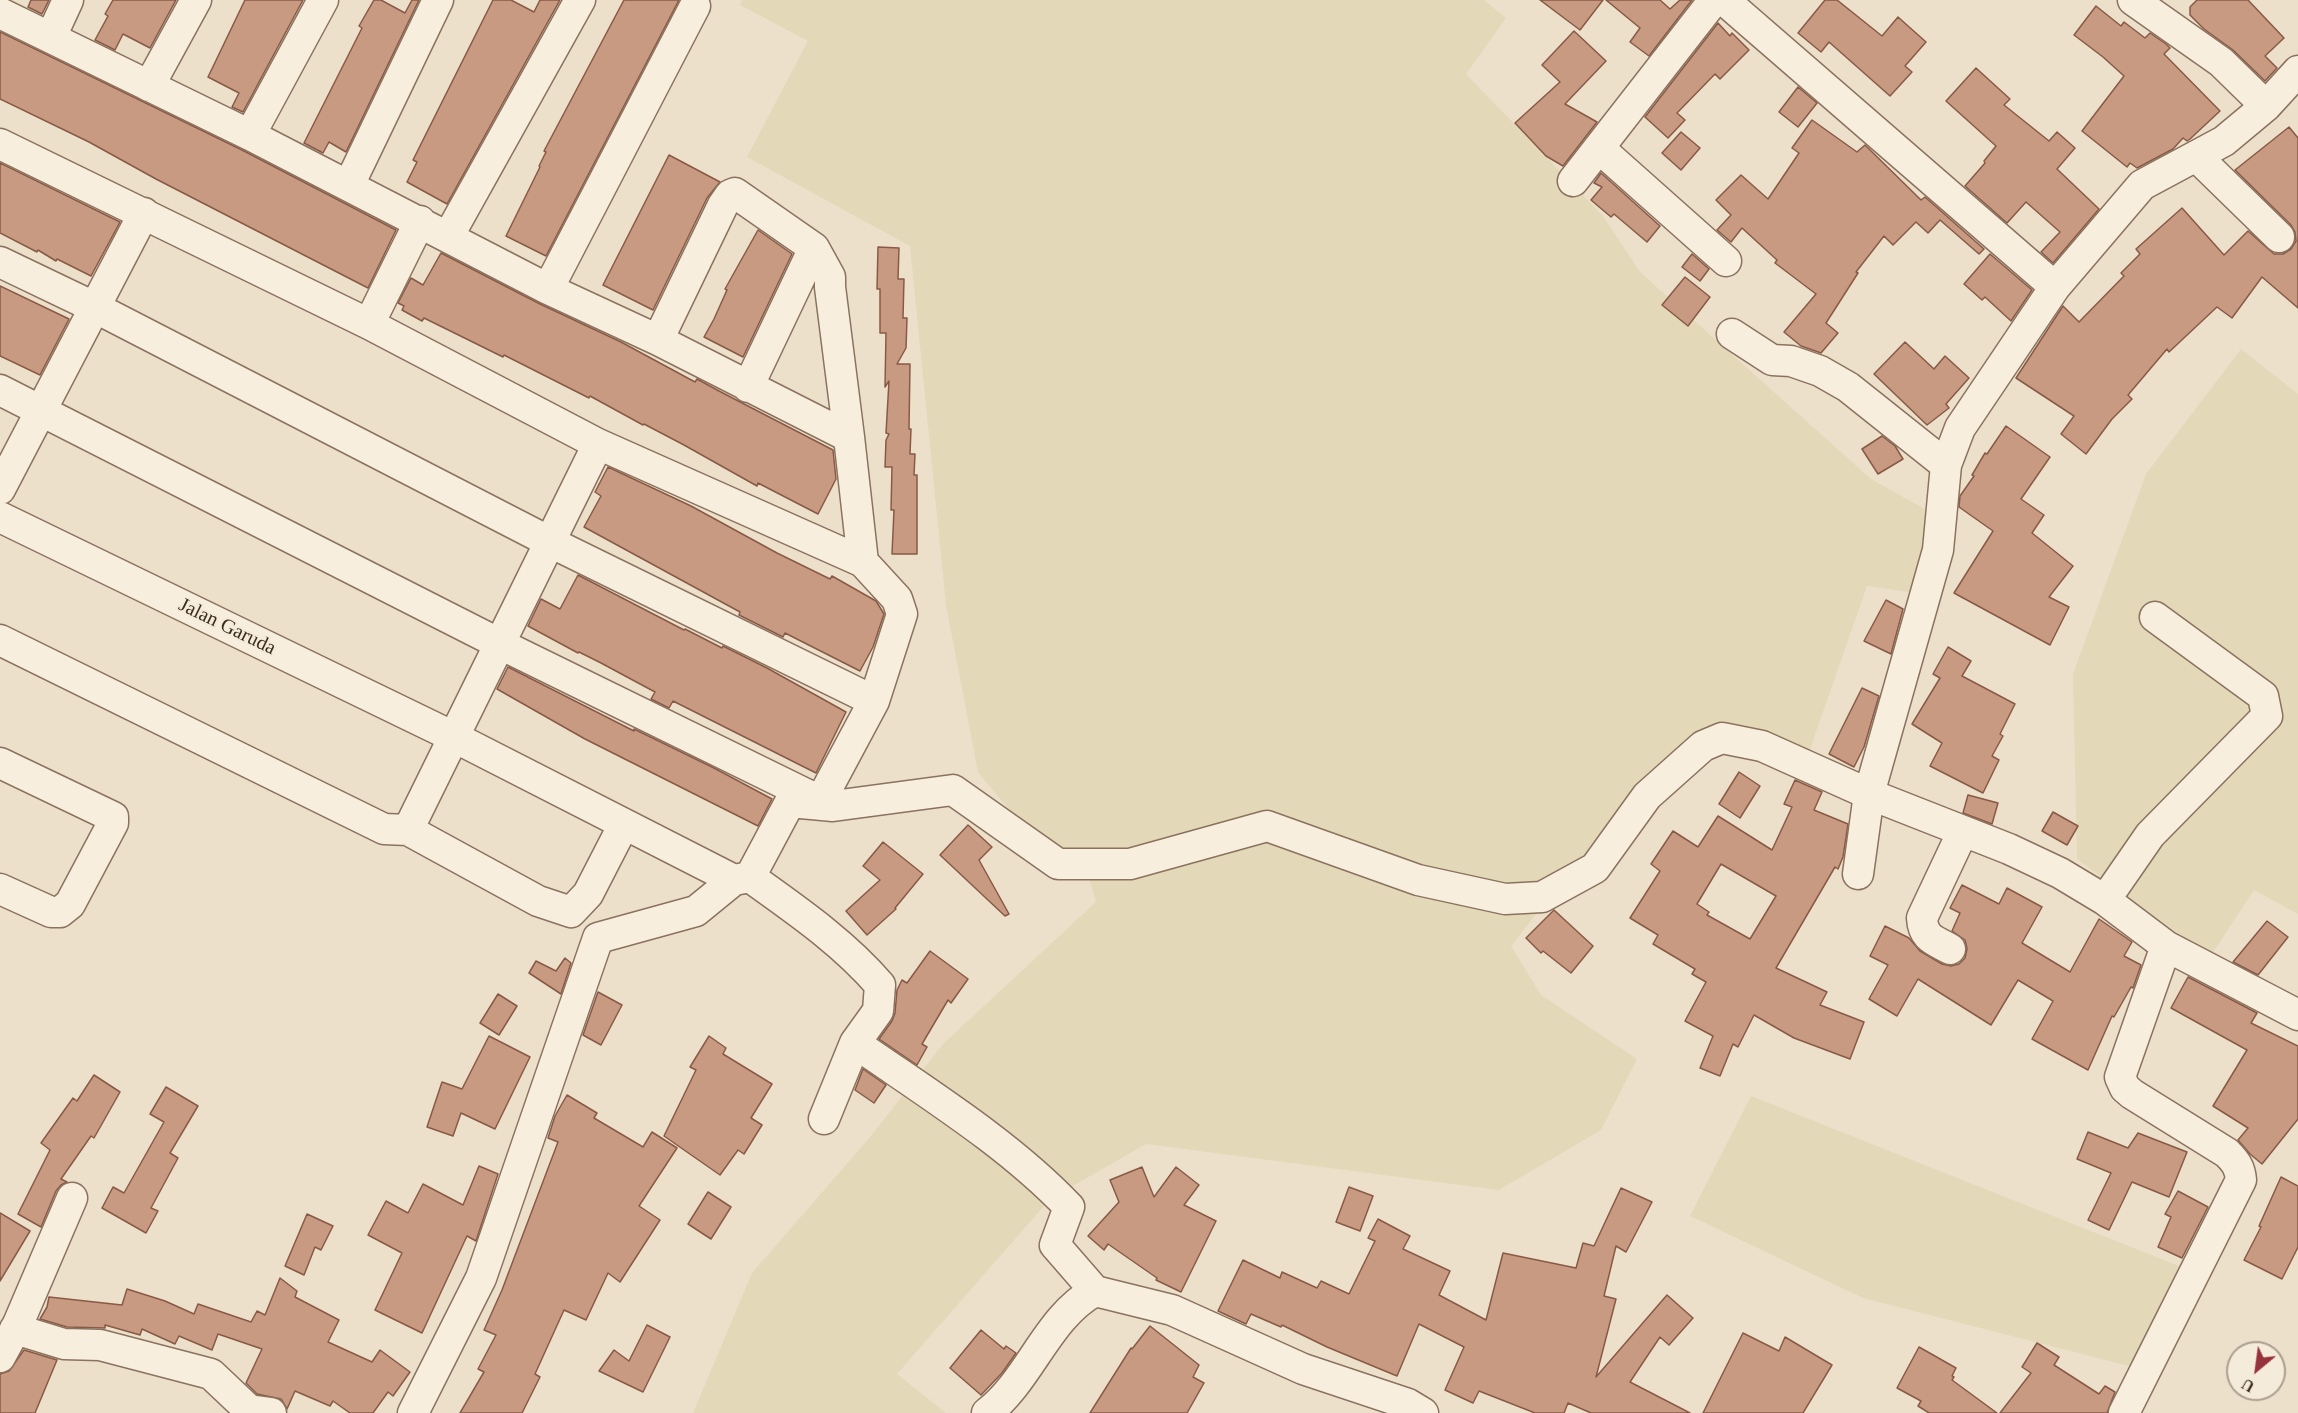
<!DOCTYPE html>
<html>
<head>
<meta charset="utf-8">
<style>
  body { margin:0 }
  #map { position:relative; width:2298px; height:1413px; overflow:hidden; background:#ede0ca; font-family:Georgia,serif }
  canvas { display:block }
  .north { position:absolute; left:2226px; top:1341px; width:60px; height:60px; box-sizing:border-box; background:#f5ebda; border:2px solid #ab9f90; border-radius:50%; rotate:209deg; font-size:16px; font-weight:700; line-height:24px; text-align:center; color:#3b2c22 }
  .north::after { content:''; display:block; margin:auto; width:21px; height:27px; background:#96323b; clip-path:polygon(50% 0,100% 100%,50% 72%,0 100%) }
</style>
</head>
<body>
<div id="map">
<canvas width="2298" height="1413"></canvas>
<div class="north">U</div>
</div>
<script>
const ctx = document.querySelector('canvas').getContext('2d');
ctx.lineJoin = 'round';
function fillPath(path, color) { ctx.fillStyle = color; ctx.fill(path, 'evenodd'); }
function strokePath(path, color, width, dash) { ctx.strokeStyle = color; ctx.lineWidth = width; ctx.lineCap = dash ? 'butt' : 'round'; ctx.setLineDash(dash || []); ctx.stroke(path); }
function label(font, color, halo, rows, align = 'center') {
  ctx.font = font + ' Georgia,serif'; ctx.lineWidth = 4.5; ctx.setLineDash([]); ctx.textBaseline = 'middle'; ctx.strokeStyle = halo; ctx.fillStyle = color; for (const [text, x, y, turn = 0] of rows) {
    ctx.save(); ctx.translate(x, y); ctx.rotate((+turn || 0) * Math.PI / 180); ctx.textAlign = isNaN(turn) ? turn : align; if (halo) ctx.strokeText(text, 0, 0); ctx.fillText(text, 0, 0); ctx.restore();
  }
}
const farmland = new Path2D(`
  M742 0H1484L1506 18 1466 74 1603 216 1640 272 1871 479 1932 513 1915 593 1867 586 1809 752 1721 734 1552 894 1511 946 1541 995 1637 1059 1601 1130 1499 1190 1146 1144 1050 1199 897 1374 946 1413H693L752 1273 871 1136 943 1044 1096 902 1085 863 1021 824 978 772 946 605 910 246 747 157 808 41 740 5Z
  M2241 349 2298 394V914L2254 890 2210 957 2077 859 2073 674 2146 474Z
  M1751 1096 2194 1272 2133 1367 1863 1298 1690 1216Z`);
const building = new Path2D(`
  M31 0H49L42 14 28 7Z
  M113 0H176L150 48 123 34 115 50 95 40 108 16 105 14Z
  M245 0H303L243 112 232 107 239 93 208 77Z
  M374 0H381L405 13 412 0H419L346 152 329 142 323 153 304 143 362 28 359 26Z
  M493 0H511L534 12 540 0H560L447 204 407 182 417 162 413 160Z
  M624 0H679L546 256 506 236 540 167 539 166 546 152 544 151Z
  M1540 0H1603L1580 30Z
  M1606 0H1660L1670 9 1680 0H1692L1649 56 1630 42 1640 28Z
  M1825 0H1837L1882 36 1898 17 1926 42 1905 66 1912 72 1890 96 1829 42 1821 52 1798 33Z
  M2197 0H2248L2284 38 2265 56 2277 68 2265 81 2233 50 2204 29 2190 15V7Z
  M2096 6 2121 26 2124 22 2145 38 2150 33 2166 44 2170 48 2164 54 2220 111 2190 139 2187 141 2183 138 2173 149 2137 168 2130 163 2127 167 2082 131 2124 76 2103 57 2074 35Z
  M1718 23 1730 36 1732 33 1749 50 1720 79 1715 74 1677 113 1685 120 1668 138 1645 117Z
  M1574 31 1606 61 1565 104 1597 122 1563 166 1546 156 1515 123 1560 82 1542 65Z
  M0 32 242 150 396 230 368 288 156 179 89 142 0 99Z
  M1976 68 2010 99 2004 105 2049 141 2057 132 2075 148 2057 169 2099 209 2053 263 2041 252 2060 232 2026 202 2007 223 1965 186 1985 163 1984 161 1996 146 1946 101Z
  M1798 87 1817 103 1798 127 1779 112Z
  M1812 120 1857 152 1865 145 1921 200 1925 197 1984 249 1979 254 1940 220 1928 233 1916 222 1893 245 1884 236 1856 272 1858 273 1826 323 1838 333 1821 353 1801 346 1784 332 1816 294 1775 263 1777 260 1742 228 1731 242 1717 230 1731 215 1716 200 1741 175 1768 199 1799 153 1792 148Z
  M2289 127 2298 138V308L2262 277 2232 318 2217 307 2169 352 2167 349 2128 395 2132 399 2112 419 2086 454 2061 434 2074 416 2016 378 2063 306 2079 322 2124 276 2121 273 2140 254 2136 249 2182 208 2224 255 2248 231 2274 254H2283L2291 249 2296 241 2295 232 2291 225 2235 170Z
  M1681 132 1700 148 1681 170 1662 153Z
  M669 155 720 182 707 198 653 310 603 285Z
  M0 163 120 222 91 276 57 259 56 261 38 250 37 252 0 233Z
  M1601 173 1660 226 1647 242 1614 214 1611 217 1591 200 1602 187 1594 183Z
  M758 230 792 254 743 357 704 337 714 319 727 290 725 289Z
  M878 247 899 248 898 279H904L903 318H907L906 348 897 364H910L909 429H911L910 454H915L914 475H917V554H892L894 510H891L892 467H885L886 440 889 434 886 433 889 381 885 387 886 333H880V289H877Z
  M441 253 540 304 621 342 695 382 697 379 719 391 833 450 836 479 818 514 758 483 757 486 684 445 644 424 643 425 590 396 589 398 504 355 503 357 424 318 422 321 402 310 404 306 398 303 411 278 423 285Z
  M1692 254 1709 269 1700 281 1682 267Z
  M1990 254 2032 290 2011 321 1985 297 1982 300 1964 284Z
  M1685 277 1710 297 1688 326 1662 305Z
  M0 286 69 319 40 375 0 356Z
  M1905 342 1934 369 1945 356 1969 378 1946 404 1949 408 1927 425 1874 374Z
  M2006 426 2050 457 2021 499 2044 515 2032 533 2073 566 2049 597 2069 607 2050 645 1954 593 1993 531 1959 507 1960 496 1974 476 1972 475 1985 453 1987 454Z
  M1882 436 1895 446 1903 459 1878 474 1862 449Z
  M608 467 691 506 777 553 830 579 832 576 876 601 884 614 873 647 860 671 785 633 783 637 739 615 740 612 584 527 601 496 595 492Z
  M578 575 684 630 685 629 722 648 723 646 767 668 846 712 816 773 673 701 669 708 651 699 655 692 601 663 579 652 578 653 528 626 541 599 560 609Z
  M1886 600 1903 609 1891 654 1864 641Z
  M1948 647 1971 661 1962 676 2015 704 2000 734 2003 736 1992 756 1999 760 1983 793 1930 766 1942 743 1912 724 1940 678 1933 674Z
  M508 667 634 731V729L714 768 772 799 758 826 585 739 497 689Z
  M1862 688 1879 696 1864 747 1854 767 1829 754Z
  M1739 772 1760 786 1740 818 1719 804Z
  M1795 780 1822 792 1814 810 1848 824 1843 857 1838 869 1835 867 1776 968 1827 992 1820 1005 1864 1022 1850 1059 1794 1038 1754 1015 1738 1047 1733 1044 1720 1076 1700 1068 1713 1036 1685 1021 1706 982 1692 974 1695 969 1653 944 1658 935 1630 918 1660 871 1651 864 1673 831 1698 847 1718 816 1772 850 1792 807 1784 804ZM1721 864 1776 896 1750 939 1707 915 1709 912 1697 904Z
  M1968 795 1998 803 1992 824 1963 813Z
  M2053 812 2078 826 2067 845 2042 831Z
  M968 825 992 847 979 860 1009 914 1005 916 940 855Z
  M883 842 923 874 895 908 896 909 867 935 846 911 880 880 863 866Z
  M1962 885 1999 904 2007 888 2042 907 2022 943 2070 972 2099 919 2132 942 2124 956 2141 965 2133 988 2131 987 2114 1017 2112 1016 2088 1070 2032 1039 2053 1001 2018 980 1991 1025 1918 979 1897 1016 1869 999 1888 965 1870 956 1885 926 1909 938 1920 951 1942 964 1951 966 1959 964 1965 958 1967 949 1965 940 1952 931 1960 913 1950 908Z
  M1554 910 1593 946 1571 973 1543 951 1541 953 1526 938Z
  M2267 921 2288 937 2258 975 2233 962Z
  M930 951 968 979 951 1003 948 1000 922 1044 927 1047 917 1065 879 1039 892 1021 895 1013 897 990 902 980 907 983Z
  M565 958 571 963 561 994 529 973 536 961 556 971Z
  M2188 977 2257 1013 2251 1023 2298 1046V1119L2262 1164 2250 1154 2238 1140 2248 1128 2213 1106 2247 1050 2171 1008Z
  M598 992 622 1005 601 1045 583 1035Z
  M498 994 517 1006 499 1035 480 1023Z
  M489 1036 530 1057 495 1129 461 1113 453 1136 427 1127 442 1082 462 1089Z
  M709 1036 726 1048 723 1054 772 1084 751 1118 762 1125 744 1154 738 1150 720 1175 664 1136 696 1070 690 1067Z
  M863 1069 886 1085 874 1103 855 1090Z
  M94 1075 120 1092 94 1138 91 1136 61 1179 67 1182 61 1185 56 1191 41 1227 18 1214 50 1150 41 1143 73 1098 77 1101Z
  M166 1087 198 1106 170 1153 178 1158 151 1208 158 1211 146 1233 102 1208 113 1187 124 1193 164 1122 150 1114Z
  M567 1095 597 1113 594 1118 643 1147 652 1132 677 1148 639 1206 660 1220 620 1282 608 1273 586 1320 564 1310 535 1374 540 1377 522 1413H460L484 1372 478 1369 496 1335 484 1330 502 1290 558 1142 548 1138 555 1116Z
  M2088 1132 2128 1148 2138 1133 2187 1152 2169 1197 2132 1182 2109 1230 2088 1220 2111 1173 2077 1159Z
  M479 1166 498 1174 476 1241 467 1236 422 1333 375 1310 402 1253 368 1235 386 1201 408 1213 423 1184 463 1205Z
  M1142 1167 1154 1197 1176 1167 1199 1185 1184 1205 1216 1221 1181 1292 1156 1280 1157 1278 1108 1244 1104 1250 1088 1236 1119 1202 1110 1180Z
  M2281 1177 2298 1186V1247L2282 1279 2244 1260 2261 1227 2259 1226Z
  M1349 1187 1373 1196 1360 1231 1336 1222Z
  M1621 1188 1652 1202 1626 1252 1616 1246 1604 1296 1616 1299 1596 1377 1667 1295 1693 1318 1669 1345 1660 1337 1630 1382 1690 1413H1591L1568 1403 1564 1413H1535L1479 1391 1473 1403 1445 1390 1464 1347 1419 1324 1397 1376 1327 1347 1282 1325 1281 1327 1251 1314 1246 1324 1218 1311 1243 1260 1280 1278 1282 1272 1317 1288 1321 1281 1349 1294 1375 1241 1368 1238 1378 1219 1410 1236 1403 1249 1450 1271 1439 1295 1486 1320 1503 1253 1576 1268 1583 1243 1594 1246Z
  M2178 1191 2208 1207 2182 1258 2158 1247 2171 1217 2165 1214Z
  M708 1192 731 1207 711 1239 688 1224Z
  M0 1213 30 1231 0 1281Z
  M307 1214 333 1226 321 1250 315 1247 304 1275 285 1266Z
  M280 1278 297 1291 295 1297 339 1320 328 1342 372 1362 380 1350 410 1372 393 1396 388 1392 373 1413H350L333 1401 330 1406 295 1391 287 1409 281 1399 257 1394 246 1383 262 1349 218 1334 212 1350 179 1336 175 1344 142 1329 140 1335 105 1325V1328L67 1327 40 1319 47 1307 49 1297 122 1305 127 1289 165 1301 194 1314 198 1304 251 1322 257 1311 265 1315Z
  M647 1325 670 1337 643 1392 599 1371 614 1350 629 1361Z
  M1150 1326 1199 1365 1193 1377 1204 1383 1187 1413H1090L1131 1348 1132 1349Z
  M981 1330 1004 1349 1006 1346 1016 1353 1002 1373 981 1395 950 1368Z
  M1743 1333 1779 1351 1785 1337 1832 1365 1803 1413H1703Z
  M2037 1343 2059 1357 2054 1365 2099 1394 2105 1386 2115 1392 2107 1413H2000L2031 1373 2022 1367Z
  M1919 1347 1956 1368 1952 1376 1954 1377 1952 1380 1997 1413H1929L1918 1406 1921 1401 1897 1388Z
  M24 1350 57 1360 35 1413H0V1374L9 1371Z`);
const minor = new Path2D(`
  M1724 0 2055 287
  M2133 0 2221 62 2266 106
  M0 13 250 135 548 289 658 340 849 437 863 562
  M51 37 68 0
  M149 86 196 0
  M250 135 323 0
  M0 144 369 324 598 444 863 562 897 599 902 614 874 701 820 802
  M1599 148 1726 261
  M2196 156 2279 237
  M1573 181 1714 0
  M349 185 438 0
  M448 237 580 0
  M0 262 96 308 550 542 874 701
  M548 289 695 6
  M369 324 420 221
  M1732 334 1772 360 1791 361 1820 371 1848 387 1946 465
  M658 340 723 205 730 195 735 193 814 248 830 277V287L849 437
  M748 387 814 248
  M0 390 500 644 818 800
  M0 489 144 213
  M0 517 454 737 734 880
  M0 640 384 829 408 830 538 901 571 912 588 894 624 824
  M0 763 113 817V823L70 904 60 912H51L0 889
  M408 830 598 444
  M1858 874 1869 794 1938 550 1946 465 1960 428 2055 287 2142 185 2224 141 2266 106 2298 71
  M750 877 790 802 833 806 953 790 1058 864H1130L1267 826 1418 880 1505 899 1542 897 1595 868 1647 796 1703 746 1722 738 1762 746 1869 794 2009 849 2060 873 2105 900 2166 946 2298 1015
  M2105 900 2150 835 2267 716 2263 696 2155 617
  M1950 949C1934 940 1923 938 1922 918L1963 831
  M855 1043C928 1094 1008 1143 1069 1207L1055 1245 1095 1291 1172 1310 1303 1369 1408 1404 1423 1413
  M15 1329 64 1344 100 1345 211 1374 249 1410 271 1413
  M0 1357 18 1324 72 1198
  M413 1413 481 1278 598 938 696 911 734 880 750 877C796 910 843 942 880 985L878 1011 855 1043 824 1119
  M987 1413C1030 1380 1047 1317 1095 1291
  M2124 1413 2241 1180C2240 1168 2236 1162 2227 1153L2132 1094 2125 1088 2120 1077 2166 946`);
const streetNames = [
  ["Jalan Garuda",227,627,26]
];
fillPath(farmland, '#e3d8b8');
fillPath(building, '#c99a82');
strokePath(building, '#885a46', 1.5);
strokePath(minor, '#8a725f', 33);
strokePath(minor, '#f8eede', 30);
label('20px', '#3b2c22', '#f5ebda', streetNames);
</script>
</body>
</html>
